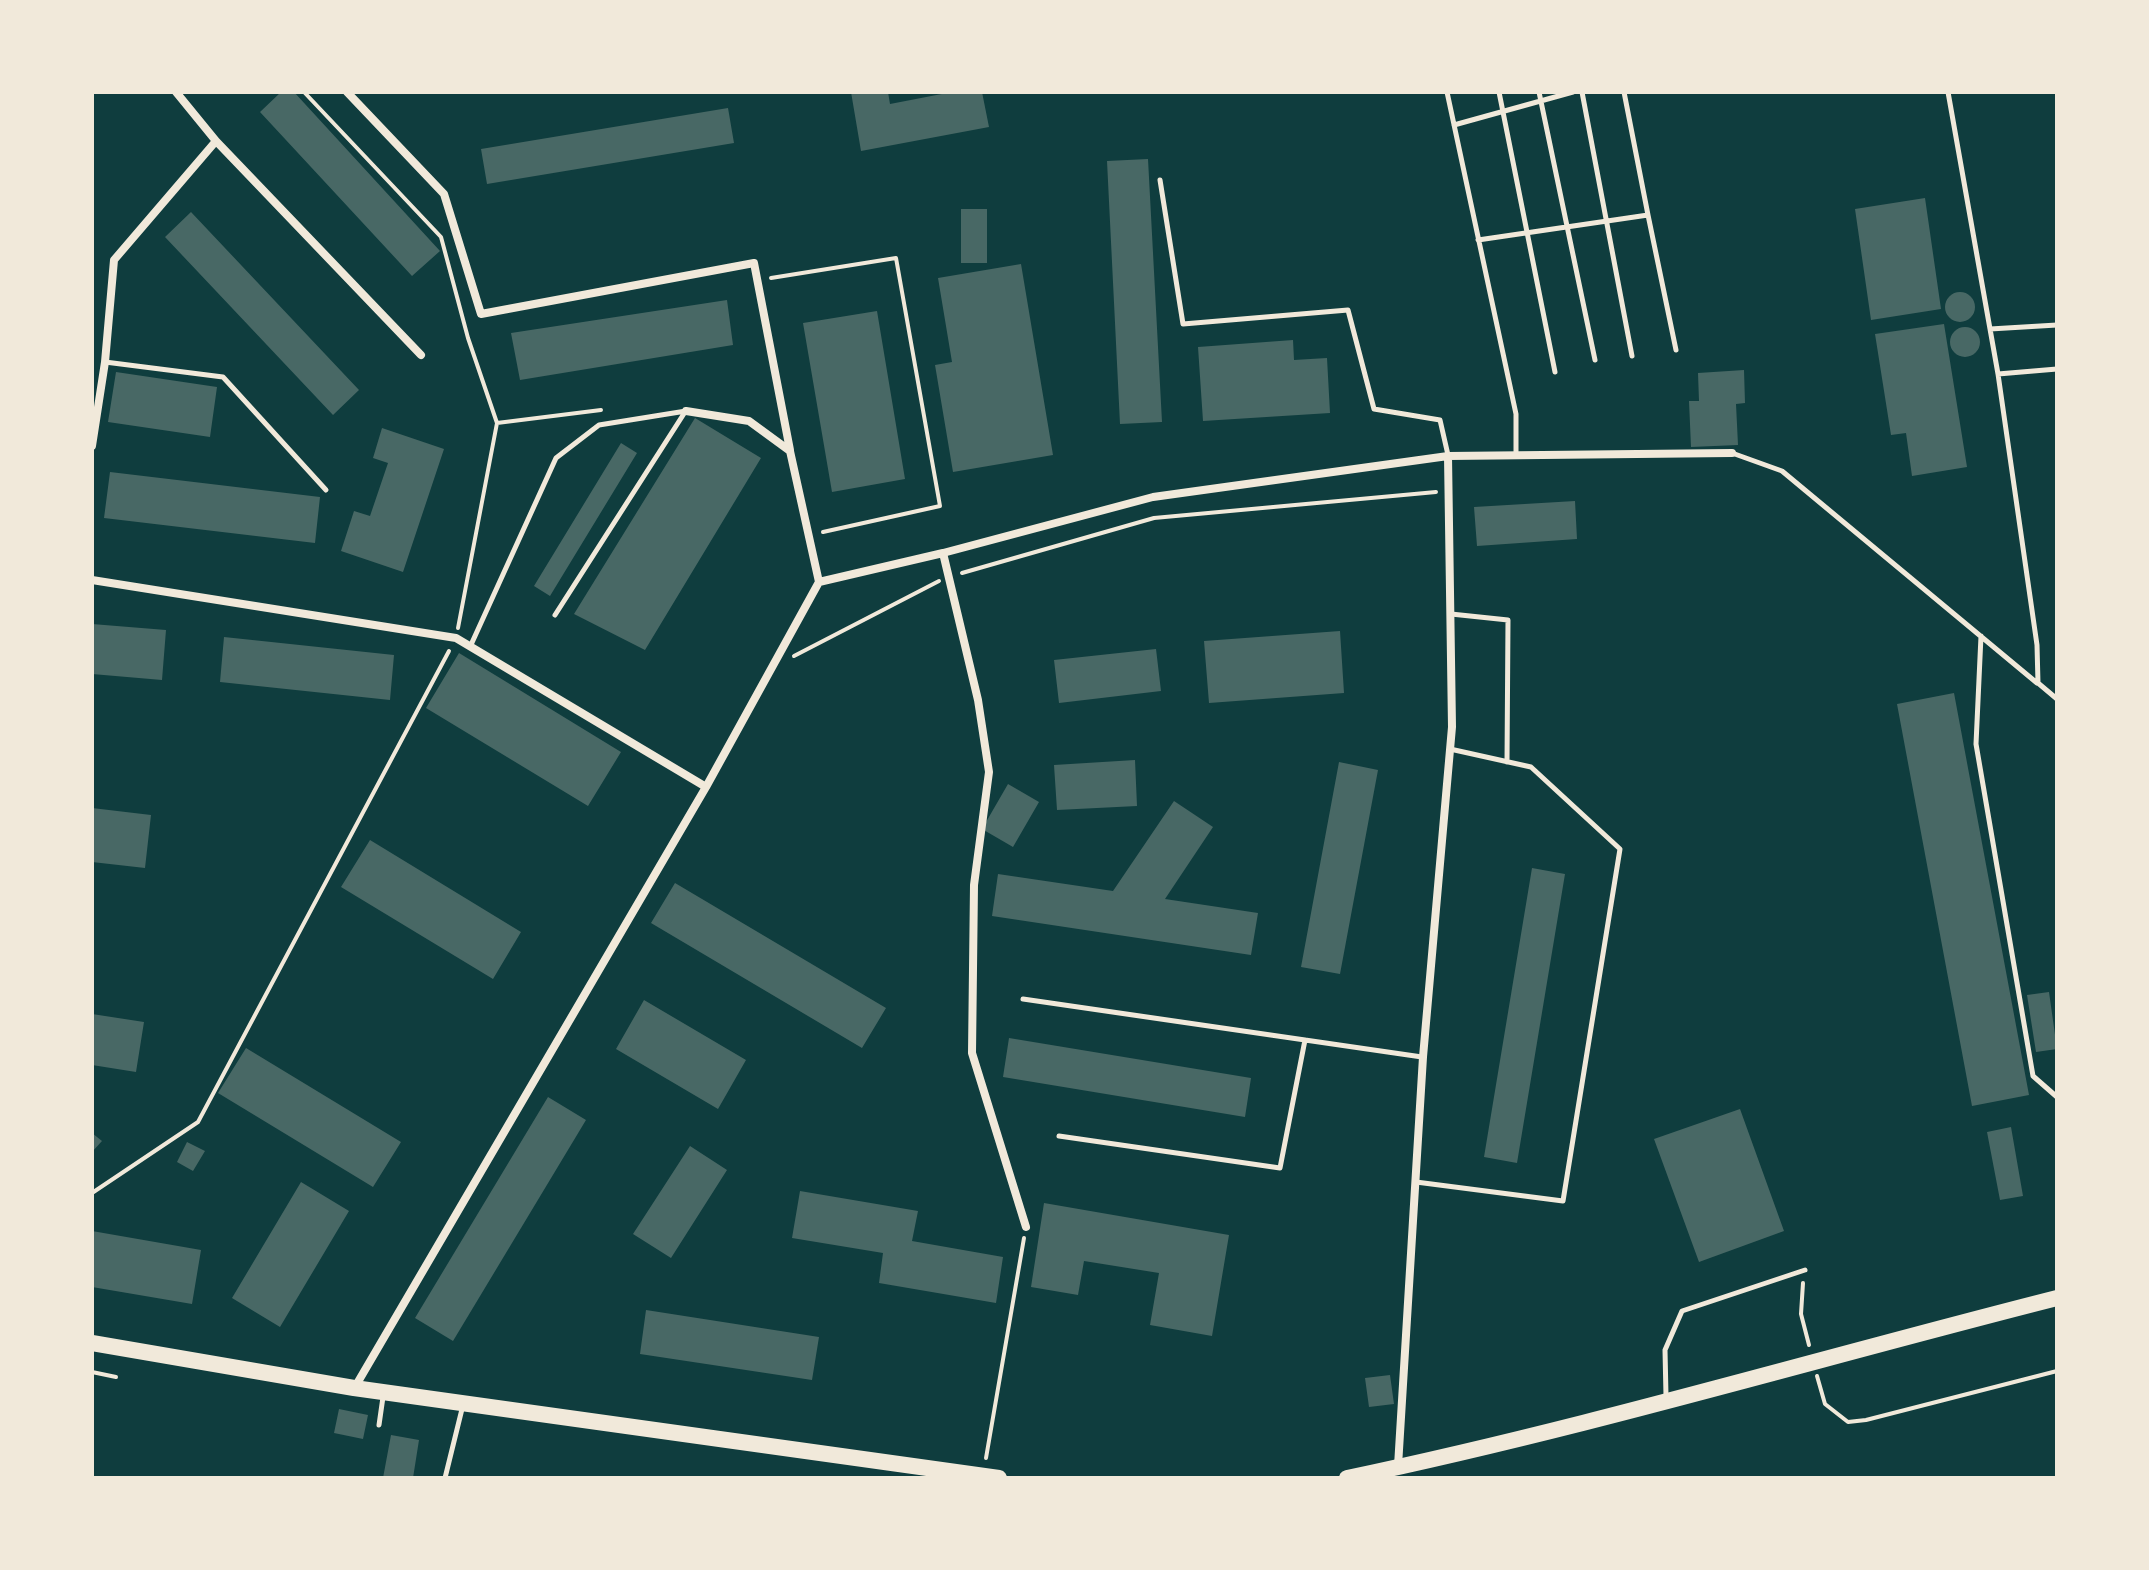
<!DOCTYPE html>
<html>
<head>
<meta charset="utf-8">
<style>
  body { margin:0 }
  #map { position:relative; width:2149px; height:1570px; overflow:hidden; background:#0f3d3e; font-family:"DM Sans",sans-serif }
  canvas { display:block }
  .frame { position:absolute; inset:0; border:94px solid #f1e9da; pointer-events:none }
</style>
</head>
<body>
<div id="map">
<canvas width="2149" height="1570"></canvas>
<div class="frame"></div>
</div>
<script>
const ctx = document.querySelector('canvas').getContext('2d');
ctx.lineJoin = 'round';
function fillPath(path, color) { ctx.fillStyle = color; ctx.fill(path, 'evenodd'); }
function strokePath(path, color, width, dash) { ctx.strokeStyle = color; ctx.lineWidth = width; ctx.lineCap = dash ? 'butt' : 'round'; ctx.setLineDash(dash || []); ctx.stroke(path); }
const building = new Path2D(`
  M281 92H294L440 251 412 276 260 112Z
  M851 92H888L890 104 952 92H982L989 127 861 151Z
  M728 108 734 143 487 184 481 149Z
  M1148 159 1162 422 1120 424 1107 161Z
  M1925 198 1941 309 1871 320 1855 209Z
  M961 209H987V263H961Z
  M191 212 359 390 333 415 165 237Z
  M1021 264 1053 455 953 472 935 365 952 362 938 278Z
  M1945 307a15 15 0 1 1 30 0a15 15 0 1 1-30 0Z
  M727 300 733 345 520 380 511 333Z
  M877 311 905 479 832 492 803 323Z
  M1944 324 1967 467 1912 476 1906 433 1891 435 1875 334Z
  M1950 342a15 15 0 1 1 30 0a15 15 0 1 1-30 0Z
  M1293 340 1294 360 1327 358 1330 413 1203 421 1198 347Z
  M1744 370 1745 403 1736 404 1738 445 1691 447 1689 401H1699L1698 373Z
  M116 372 217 387 210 437 108 422Z
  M695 418 761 458 645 650 574 614Z
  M382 428 444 449 403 572 341 551 354 511 370 516 388 463 373 458Z
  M621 443 637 453 550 596 534 586Z
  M110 472 320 497 315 543 104 518Z
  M1575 501 1577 539 1477 546 1474 507Z
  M92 624 166 630 162 680 92 674Z
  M1340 631 1344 693 1209 703 1204 641Z
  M224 637 394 655 390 700 220 682Z
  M1156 649 1161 691 1059 703 1054 660Z
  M459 653 621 752 588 806 426 708Z
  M1954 693 2029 1095 1972 1106 1897 704Z
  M1135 760 1137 806 1057 810 1054 765Z
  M1339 762 1378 770 1340 974 1301 967Z
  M1008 784 1039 802 1013 847 982 829Z
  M1174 801 1213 827 1165 899 1258 913 1251 955 992 916 998 874 1113 891Z
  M92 808 151 815 145 868 92 862Z
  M370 840 521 932 493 979 341 887Z
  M1532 868 1565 874 1517 1163 1484 1157Z
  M675 883 886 1008 862 1048 651 923Z
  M2049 992 2057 1049 2036 1052 2027 995Z
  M644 1000 746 1060 718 1109 616 1049Z
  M92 1014 144 1022 136 1072 92 1065Z
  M1009 1038 1251 1078 1245 1117 1003 1077Z
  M246 1048 401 1142 373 1187 218 1093Z
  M548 1097 586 1120 453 1341 415 1318Z
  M1740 1109 1784 1231 1699 1262 1654 1139Z
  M2011 1127 2023 1196 2000 1200 1987 1132Z
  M92 1133 102 1141 92 1152Z
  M187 1142 205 1151 193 1171 177 1162Z
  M690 1146 727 1170 671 1258 633 1234Z
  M301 1182 349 1211 280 1327 232 1298Z
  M800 1191 918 1211 912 1241 1003 1257 996 1303 879 1283 883 1253 792 1238Z
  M1044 1203 1229 1235 1212 1336 1150 1325 1159 1273 1084 1261 1078 1295 1031 1287Z
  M92 1231 201 1250 192 1304 92 1287Z
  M646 1310 819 1337 812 1380 640 1354Z
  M1390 1375 1394 1404 1369 1407 1365 1378Z
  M339 1409 368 1415 363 1439 334 1433Z
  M391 1435 419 1440 413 1478H383Z`);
const path = new Path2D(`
  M304 92 441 237 468 338 497 423 458 628
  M771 278 896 258 940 506 823 532
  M497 423 601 410
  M962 573 1154 518 1436 492
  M794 656 939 581
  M92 1193 198 1122 449 651
  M1803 1283 1801 1314 1809 1345
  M92 1372 116 1377
  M1817 1376 1825 1404 1848 1422 1866 1420 2057 1371
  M986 1458 1024 1238`);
const service = new Path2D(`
  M1447 92 1516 414V454
  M1499 92 1555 372
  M1539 92 1595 360
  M1582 92 1632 356
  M1948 92 1998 374 2037 645 2038 683 2057 699
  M1454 125 1573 92
  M1160 180 1183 324 1348 310 1374 409 1440 420 1448 455
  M1648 215 1676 350
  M1478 240 1648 215 1624 92
  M1990 329 2057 325
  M105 362 223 377 326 490
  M1998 374 2057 369
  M1732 453 1782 471 2037 683
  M1451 614 1508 620 1507 762
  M555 615 685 412
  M1981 636 1976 744 2033 1076 2057 1097
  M470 647 556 458 599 425 686 411
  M1023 999 1422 1057
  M1059 1136 1280 1168 1305 1040
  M1416 1182 1563 1201 1620 849 1531 767 1450 749
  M1666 1396 1665 1350 1682 1311 1805 1270
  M379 1425 383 1397
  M445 1478 463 1405`);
const minor = new Path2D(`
  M176 92 216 141 421 355
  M347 92 444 194 481 314 754 263 790 450
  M92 446 105 362 114 260 216 141
  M943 553 1153 497 1448 456 1732 453
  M92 580 456 638 706 787
  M819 582 943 553 978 700 989 772 974 885 972 1053 1026 1227
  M355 1387 706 787 819 582 790 451 749 421 686 411
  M1398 1466 1423 1057 1452 727 1448 456`);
const secondary = new Path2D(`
  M92 1343 354 1388 999 1478
  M1347 1478C1586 1428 1820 1358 2057 1298`);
fillPath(building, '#486865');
strokePath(path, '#f1e9da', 4);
strokePath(service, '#f1e9da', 5);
strokePath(minor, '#f1e9da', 8);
strokePath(secondary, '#f1e9da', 16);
</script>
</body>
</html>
